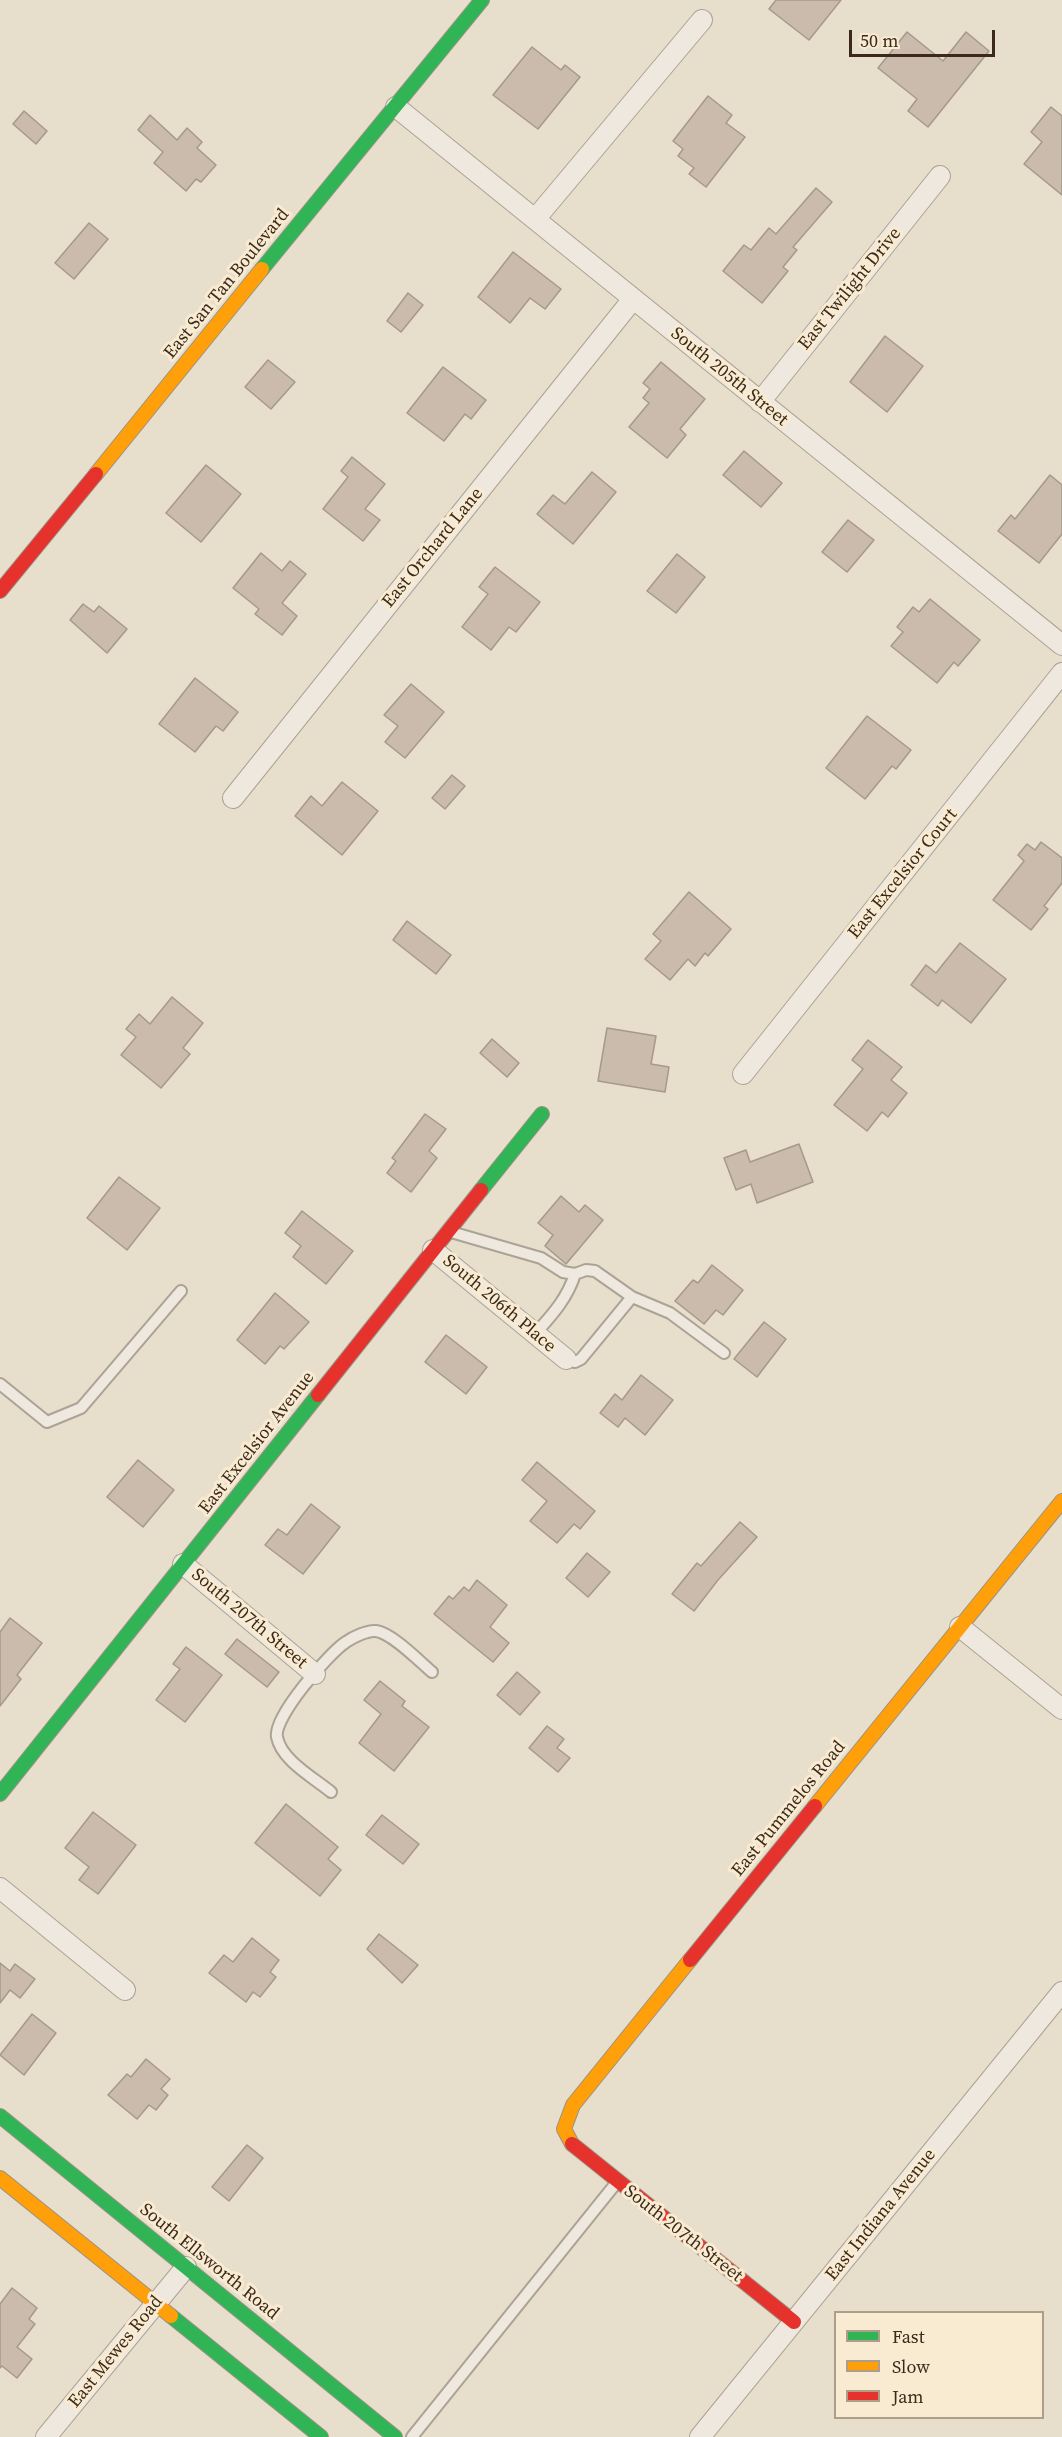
<!DOCTYPE html>
<html>
<head>
<meta charset="utf-8">
<style>
  body { margin:0 }
  #map { position:relative; width:1062px; height:2437px; overflow:hidden; background:#e7decb; font-family:"Source Serif 4",serif }
  canvas { display:block }
  .legend { position:absolute; left:834px; top:2311px; width:210px; height:108px; box-sizing:border-box; background:#f9ebd1; border:2px solid #ad9e89; margin:0; padding:8px 10px; list-style:none; font-size:18px; color:#3b2a1c }
  .legend li { display:flex; align-items:center; gap:12px; height:30px }
  .legend b { width:30px; border:2px solid #ad9e89 }
  .scale { position:absolute; left:849px; top:30px; width:146px; height:27px; box-sizing:border-box; border:3px solid #3b2a1c; border-top:0; padding-left:8px; font-size:18px; line-height:21px; white-space:nowrap; color:#3b2a1c; -webkit-text-stroke:4px #f9ebd1; paint-order:stroke }
</style>
</head>
<body>
<div id="map">
<canvas width="1062" height="2437"></canvas>
<ul class="legend">
<li><b style="height:8px;background:#30b455"></b>Fast</li>
<li><b style="height:8px;background:#ff9f0a"></b>Slow</li>
<li><b style="height:8px;background:#e5322d"></b>Jam</li>
</ul>
<div class="scale">50 m</div>
</div>
<script>
const ctx = document.querySelector('canvas').getContext('2d');
ctx.lineJoin = 'round';
function fillPath(path, color) { ctx.fillStyle = color; ctx.fill(path, 'evenodd'); }
function strokePath(path, color, width, dash) { ctx.strokeStyle = color; ctx.lineWidth = width; ctx.lineCap = dash ? 'butt' : 'round'; ctx.setLineDash(dash || []); ctx.stroke(path); }
function label(font, color, halo, rows, align = 'center') {
  ctx.font = font + ' "Source Serif 4",serif'; ctx.lineWidth = 6; ctx.setLineDash([]); ctx.textBaseline = 'middle'; ctx.strokeStyle = halo; ctx.fillStyle = color; for (const [text, x, y, turn = 0] of rows) {
    ctx.save(); ctx.translate(x, y); ctx.rotate((+turn || 0) * Math.PI / 180); ctx.textAlign = isNaN(turn) ? turn : align; if (halo) ctx.strokeText(text, 0, 0); ctx.fillText(text, 0, 0); ctx.restore();
  }
}
const building = new Path2D(`
  M776 0H841L809 40 769 9Z
  M907 32 943 61 966 32 989 51 928 127 908 111 917 99 878 68Z
  M532 47 561 70 565 65 580 77 538 129 493 95Z
  M708 96 732 115 726 123 745 137 706 187 689 174 694 168 678 156 683 149 673 141Z
  M1051 107 1062 116V195L1024 164 1042 142 1031 132Z
  M24 111 47 131 36 144 13 124Z
  M150 115 177 140 187 128 202 142 197 148 216 165 201 182 196 179 186 191 154 163 163 152 138 130Z
  M816 188 832 202 793 247 797 250 783 267 788 271 762 303 723 271 744 245 751 250 769 228 776 234Z
  M89 223 108 239 74 279 55 263Z
  M513 252 561 289 545 309 530 298 510 323 478 297Z
  M408 293 423 305 401 332 387 321Z
  M885 336 923 366 887 412 850 382Z
  M268 360 295 382 271 409 245 387Z
  M661 362 705 399 680 429 686 435 667 458 629 427 649 403 643 398 650 389 643 383Z
  M443 367 486 400 471 419 465 414 444 441 407 413Z
  M744 451 782 483 761 507 723 475Z
  M352 457 385 484 365 509 380 520 363 541 323 509 348 477 341 471Z
  M206 465 241 494 201 542 166 513Z
  M592 472 616 492 573 544 537 514 553 495 565 504Z
  M1050 475 1062 485V534L1039 563 998 531 1011 515 1015 519Z
  M848 520 874 540 847 572 822 552Z
  M261 553 282 571 290 561 306 574 282 603 297 616 282 635 255 614 259 609 233 588Z
  M677 554 705 577 676 613 647 591Z
  M495 567 540 602 516 632 509 627 491 650 462 627 488 594 479 587Z
  M930 599 980 640 958 666 954 662 937 683 891 646 903 632 897 627 913 607 919 612Z
  M83 604 94 612 99 606 127 629 107 653 70 620Z
  M195 678 238 712 223 731 216 726 195 752 159 724Z
  M411 684 444 712 405 758 385 742 398 726 384 715Z
  M867 716 911 750 896 769 892 766 865 799 826 768Z
  M452 775 465 786 445 809 432 798Z
  M342 782 378 811 342 855 295 816 311 796 322 806Z
  M1041 842 1062 858V883L1044 906 1048 909 1031 930 993 900 1024 861 1018 855 1027 844 1035 850Z
  M689 892 731 929 708 956 705 953 695 966 688 959 670 980 645 959 661 941 653 934Z
  M407 921 451 955 436 974 393 940Z
  M960 943 1006 979 971 1023 942 1000 938 1006 911 985 926 965 936 973Z
  M172 997 203 1023 183 1048 190 1054 161 1088 121 1055 136 1037 126 1029 139 1014 150 1024Z
  M607 1028 656 1036 651 1064 669 1067 665 1092 598 1081Z
  M492 1039 519 1063 507 1077 480 1053Z
  M868 1040 902 1067 891 1080 907 1093 888 1117 882 1112 867 1131 834 1105 863 1069 852 1060Z
  M425 1114 446 1129 429 1151 437 1158 411 1192 387 1173 396 1161 392 1158Z
  M799 1144 813 1182 757 1203 751 1184 736 1190 724 1158 746 1150 750 1162Z
  M119 1177 160 1208 127 1250 87 1218Z
  M561 1196 579 1212 585 1205 603 1220 566 1264 545 1246 553 1235 538 1223Z
  M302 1211 353 1251 326 1284 293 1257 301 1246 285 1233Z
  M712 1265 743 1290 723 1315 716 1310 704 1324 675 1301 693 1280 698 1283Z
  M275 1293 309 1322 284 1349 280 1346 265 1364 237 1340Z
  M764 1322 786 1339 757 1377 734 1359Z
  M446 1335 487 1367 466 1394 425 1362Z
  M641 1375 673 1400 645 1435 625 1418 618 1427 600 1413 615 1394 622 1400Z
  M138 1460 174 1490 143 1527 107 1497Z
  M537 1462 595 1511 580 1529 574 1524 557 1543 530 1521 547 1501 522 1480Z
  M311 1504 340 1527 303 1574 265 1545 278 1529 287 1535Z
  M740 1522 757 1537 718 1580 694 1611 672 1594 697 1563 701 1566Z
  M587 1553 610 1572 588 1597 566 1578Z
  M477 1580 507 1605 490 1627 509 1643 493 1662 434 1614 449 1596 453 1599 464 1587 469 1591Z
  M10 1618 42 1643 17 1675 21 1679 0 1706V1632Z
  M237 1639 279 1672 267 1687 225 1654Z
  M186 1647 222 1675 185 1722 156 1700 180 1669 173 1664Z
  M517 1672 540 1692 520 1715 497 1695Z
  M380 1681 405 1701 402 1706 429 1727 394 1771 359 1743 381 1714 364 1700Z
  M547 1726 564 1739 557 1748 570 1758 558 1772 529 1748Z
  M286 1804 338 1847 328 1859 341 1870 320 1896 255 1843Z
  M93 1812 136 1845 98 1894 79 1880 89 1867 65 1848Z
  M382 1815 419 1844 403 1864 366 1835Z
  M379 1934 418 1965 402 1983 367 1949Z
  M252 1938 279 1960 270 1972 276 1977 260 1997 253 1992 246 2002 209 1973 224 1955 233 1962Z
  M0 1963 10 1971 15 1964 35 1979 20 1998 10 1990 0 2003Z
  M32 2014 56 2033 24 2075 0 2055Z
  M146 2059 170 2079 161 2089 168 2095 156 2110 149 2105 137 2119 108 2095 127 2074 131 2077Z
  M247 2145 263 2158 229 2201 212 2187Z
  M12 2288 37 2308 29 2319 35 2324 17 2347 32 2359 17 2378 2 2366 0 2368V2304Z`);
const lane = new Path2D(`
  M451 1232 541 1258 563 1272 575 1274 586 1270 595 1271 632 1297 670 1313 724 1353
  M535 1334C552 1315 567 1299 575 1274
  M566 1359 575 1362 581 1359 632 1297
  M0 1384 47 1422 81 1408 181 1291
  M331 1792C314 1778 281 1760 277 1737 273 1717 329 1653 346 1642 353 1637 368 1630 376 1631 392 1633 420 1662 432 1672
  M412 2437 617 2182`);
const street = new Path2D(`
  M396 107 1062 645
  M536 218 702 20
  M760 402 940 176
  M233 798 633 299
  M743 1074 1062 673
  M433 1250 566 1359
  M183 1564 315 1674
  M960 1627 1062 1709
  M0 1888 125 1990
  M46 2437 186 2267
  M700 2437 1062 1992`);
const fast = new Path2D(`
  M262 269 482 0
  M481 1190 542 1114
  M0 1794 318 1395
  M0 2116 395 2437
  M171 2316 321 2437`);
const slow = new Path2D(`
  M96 474 262 269
  M815 1806 1062 1501
  M572 2144 564 2129 573 2105 690 1960
  M0 2178 171 2316`);
const jam = new Path2D(`
  M0 591 96 474
  M318 1395 481 1190
  M690 1960 815 1806
  M572 2144 794 2322`);
const streetNames = [
  ["East San Tan Boulevard",227,284,-51],
  ["East Twilight Drive",850,289,-51],
  ["South 205th Street",729,377,39],
  ["East Orchard Lane",433,548,-51],
  ["East Excelsior Court",903,874,-51],
  ["South 206th Place",499,1304,40],
  ["East Excelsior Avenue",257,1443,-52],
  ["South 207th Street",249,1619,40],
  ["East Pummelos Road",789,1809,-51],
  ["East Indiana Avenue",881,2215,-51],
  ["South 207th Street",683,2234,38],
  ["South Ellsworth Road",209,2262,39],
  ["East Mewes Road",116,2352,-51]
];
fillPath(building, '#cbbbac');
strokePath(building, '#a7998a', 1.5);
strokePath(lane, '#aca295', 14);
strokePath(street, '#aca295', 22);
strokePath(fast, '#9b9285', 16);
strokePath(slow, '#9b9285', 16);
strokePath(jam, '#9b9285', 16);
strokePath(lane, '#eee8de', 10);
strokePath(street, '#eee8de', 20);
strokePath(fast, '#30b455', 14);
strokePath(slow, '#ff9f0a', 14);
strokePath(jam, '#e5322d', 14);
label('18px', '#3b2a1c', '#f9ebd1', streetNames);
</script>
</body>
</html>
